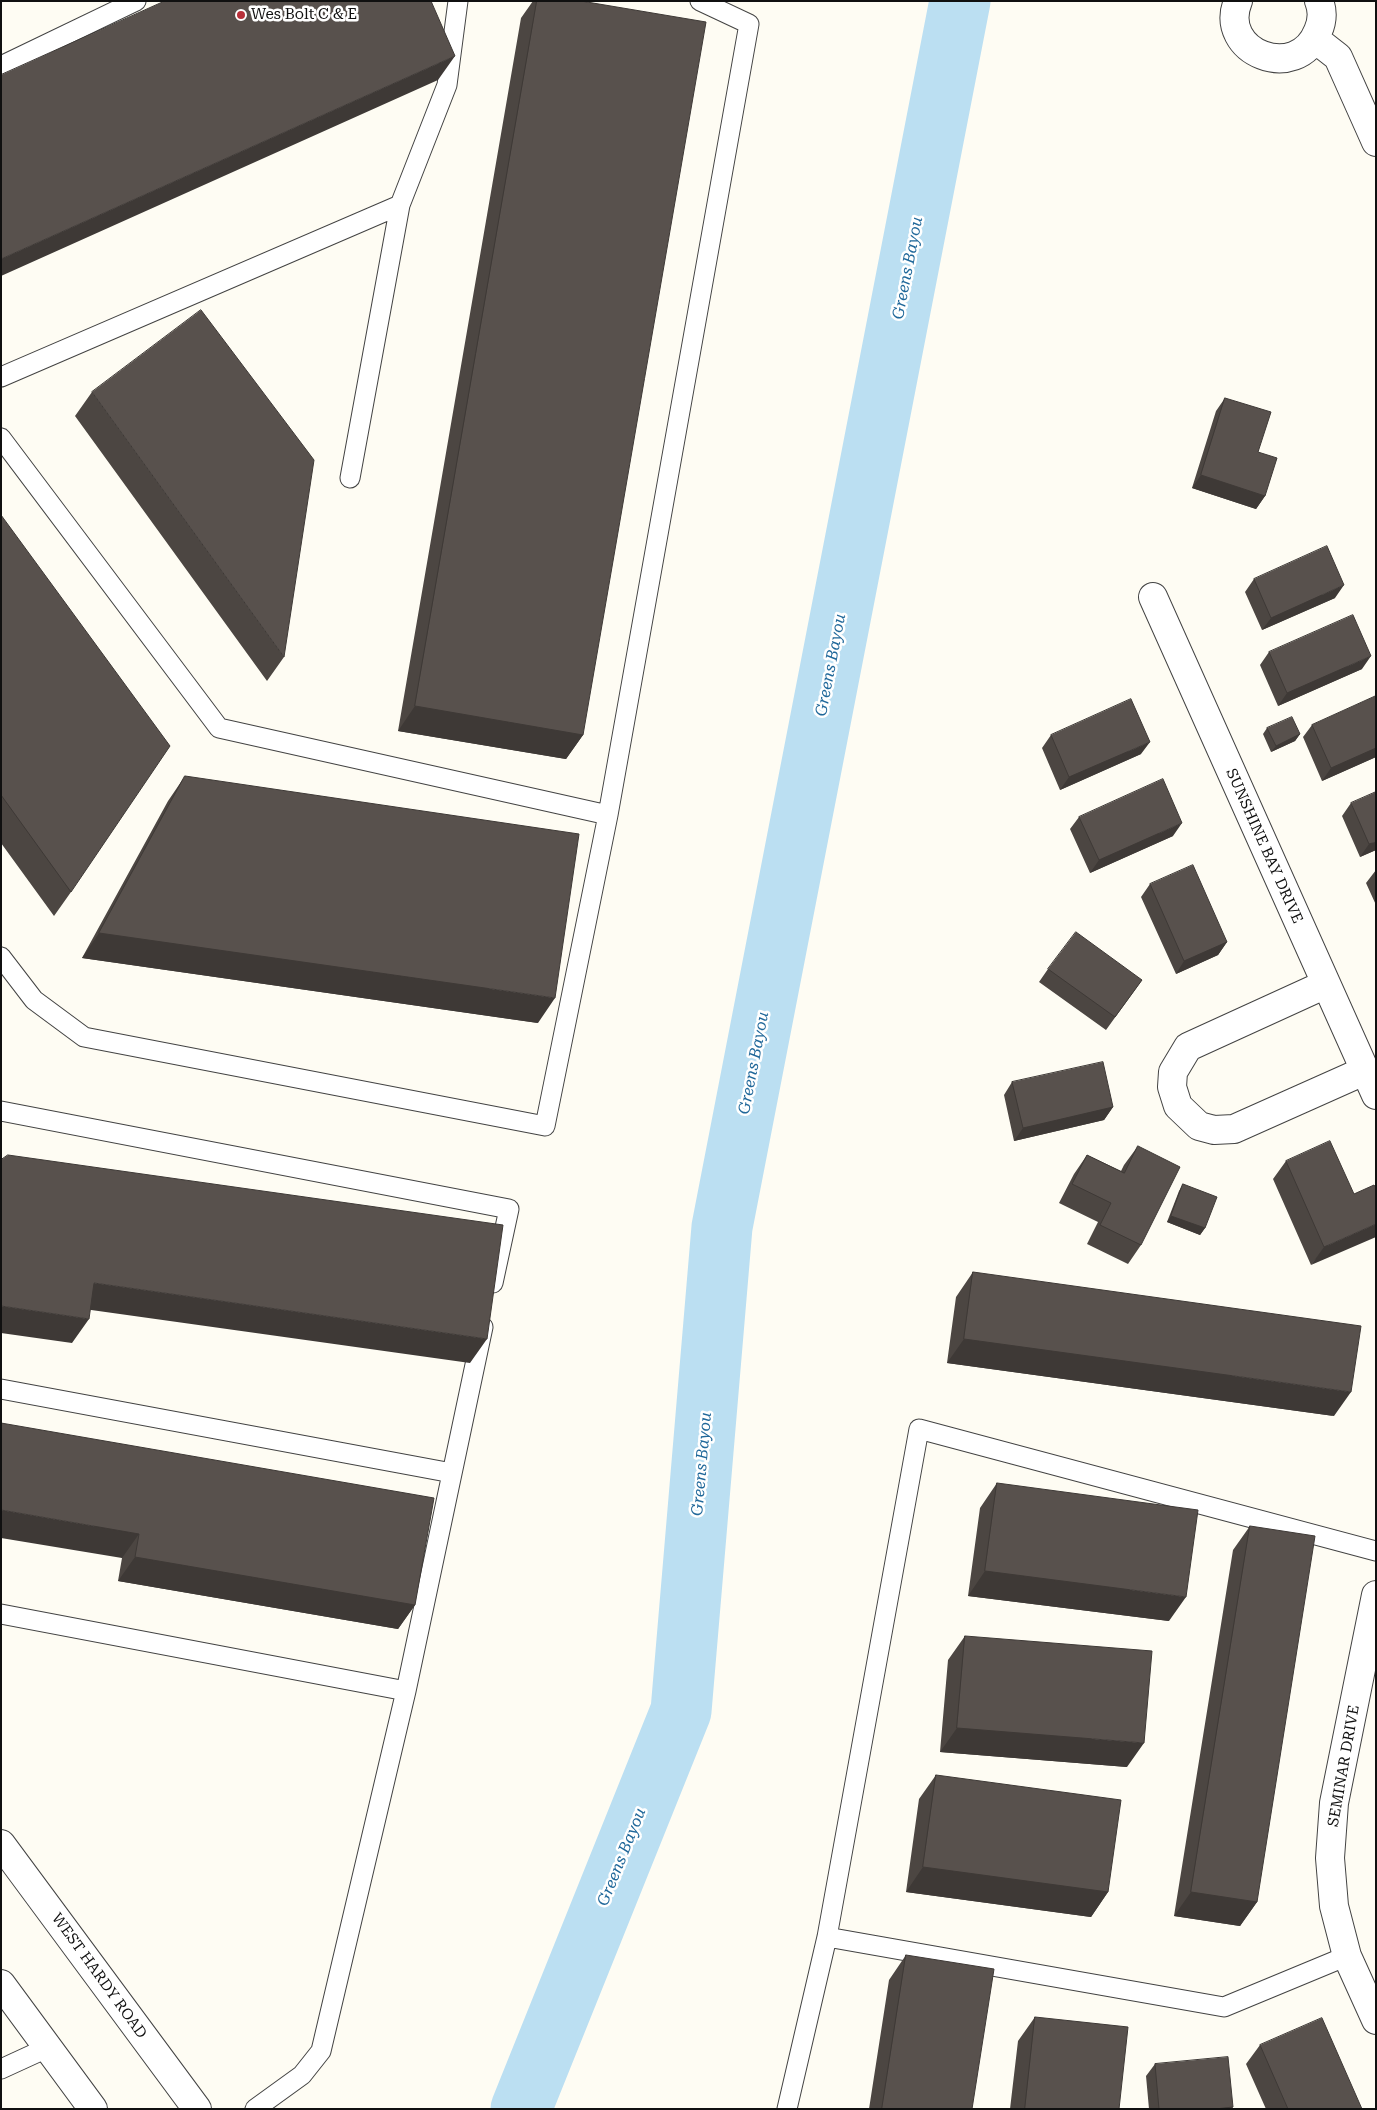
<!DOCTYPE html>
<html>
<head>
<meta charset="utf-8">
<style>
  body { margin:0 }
  #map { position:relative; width:1377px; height:2110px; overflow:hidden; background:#fefcf3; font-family:"Roboto Serif",serif }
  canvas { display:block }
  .frame { position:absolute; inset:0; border:2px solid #101010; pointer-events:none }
</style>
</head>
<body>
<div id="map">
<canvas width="1377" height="2110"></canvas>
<div class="frame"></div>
</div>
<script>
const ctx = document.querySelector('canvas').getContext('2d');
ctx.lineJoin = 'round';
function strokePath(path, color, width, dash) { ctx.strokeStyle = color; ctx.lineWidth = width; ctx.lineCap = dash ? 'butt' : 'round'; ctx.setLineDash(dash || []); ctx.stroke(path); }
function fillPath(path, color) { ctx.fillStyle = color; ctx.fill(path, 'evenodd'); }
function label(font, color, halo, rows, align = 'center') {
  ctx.font = font + ' "Roboto Serif",serif'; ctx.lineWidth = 5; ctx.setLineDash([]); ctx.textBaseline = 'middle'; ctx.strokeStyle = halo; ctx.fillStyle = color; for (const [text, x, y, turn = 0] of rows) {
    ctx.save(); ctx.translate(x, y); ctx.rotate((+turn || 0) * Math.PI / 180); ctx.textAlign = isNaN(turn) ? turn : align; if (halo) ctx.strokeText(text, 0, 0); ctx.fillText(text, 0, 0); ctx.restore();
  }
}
const river = new Path2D(`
  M521 2109 681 1711 722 1227 960 1`);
const service = new Path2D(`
  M1 66 136 1
  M1 377 400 205 447 85 458 1
  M1 438 219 728 608 815
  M350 478 400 205
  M1 957 34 1000 84 1037 545 1126 608 815 749 24 700 1
  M1 1111 509 1209 493 1283
  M1 1389 452 1473
  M1 1614 406 1691
  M827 1937 1224 2007 1347 1956
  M1 2069 49 2047
  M255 2109 302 2075 321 2051 406 1691 483 1327
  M787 2109 827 1937 919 1429 1376 1551`);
const minor = new Path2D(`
  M1238 1C1217 52 1297 84 1318 31 1322 22 1323 11 1319 1
  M1315 39 1338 57 1376 142
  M1153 597 1376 1095
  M1326 984 1188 1047 1173 1072 1172 1087 1178 1106 1199 1126 1214 1130 1234 1129 1364 1071`);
const tertiary = new Path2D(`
  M1376 1595 1334 1803 1330 1858 1334 1906 1347 1956 1376 2020
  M1 1844 197 2109
  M1 1984 93 2109`);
const wall = new Path2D(`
  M533 1H537L583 735 566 759 398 731 521 18Z
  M92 392 284 657 267 681 75 416Z
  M1225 398 1258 452 1265 496 1256 509 1192 488 1216 411Z
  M1 515 71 892 54 916 1 843Z
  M1254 579 1335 598 1262 630 1245 592Z
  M1269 652 1362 669 1278 706 1260 665Z
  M1376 696V757L1322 781 1303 737 1312 725Z
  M1267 728 1300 734 1295 741 1271 752 1263 734Z
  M1051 735 1141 754 1060 790 1042 748Z
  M185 776 538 1023 82 958 168 801Z
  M1351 803 1376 850 1360 857 1342 816Z
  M1079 817 1173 836 1090 873 1070 829Z
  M1376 870V905L1366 883Z
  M1150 884 1227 942 1218 955 1176 974 1141 897Z
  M1048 969 1142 980 1106 1030 1039 982Z
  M1012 1082 1113 1107 1104 1120 1014 1141 1004 1095Z
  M1138 1146 1141 1245 1128 1264 1087 1244 1098 1222 1059 1203 1074 1174 1087 1155 1121 1171 1124 1165Z
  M1286 1161 1354 1194 1376 1188 1311 1265 1273 1179Z
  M1183 1184 1205 1228 1200 1235 1167 1222 1179 1191Z
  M973 1272 1334 1416 947 1363 956 1297Z
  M1 1423 415 1605 398 1629 118 1581 122 1558Z
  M997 1483 1169 1621 968 1596 980 1508Z
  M1250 1526 1257 1902 1240 1926 1174 1916 1233 1550Z
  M965 1636 1127 1767 940 1752 948 1660Z
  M936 1775 1108 1892 1091 1917 906 1892 919 1799Z
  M906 1955 972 2109H869L889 1980Z
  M1035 2017 1119 2109H1010L1018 2041Z
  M1260 2045 1362 2109H1266L1246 2064Z
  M1155 2064 1233 2107 1232 2109H1149L1146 2076Z`);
const shadedWall = new Path2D(`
  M455 56 438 80 1 276V259Z
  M1201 475 1265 496 1256 509 1192 488Z
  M1344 585 1335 598 1262 630 1271 618Z
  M1371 656 1362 669 1278 706 1287 693Z
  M415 706 583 735 566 759 398 731Z
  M1300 734 1295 741 1271 752 1276 746Z
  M1150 742 1141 754 1060 790 1069 777Z
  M1376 748V757L1322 781 1331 768Z
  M1182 823 1173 836 1090 873 1099 860Z
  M1376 842V850L1360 857 1369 844Z
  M99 933 555 998 538 1023 82 958Z
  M1227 942 1218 955 1176 974 1184 961Z
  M1113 1107 1104 1120 1014 1141 1023 1128Z
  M1171 1216 1205 1228 1200 1235 1167 1222Z
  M1376 1224V1237L1311 1265 1324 1247Z
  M94 1283 487 1339 470 1363 77 1308Z
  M1 1306 89 1319 72 1343 1 1333Z
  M964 1339 1351 1392 1334 1416 947 1363Z
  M1 1510 139 1534 122 1558 1 1538Z
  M135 1557 415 1605 398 1629 118 1581Z
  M985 1571 1186 1597 1169 1621 968 1596Z
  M957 1728 1144 1743 1127 1767 940 1752Z
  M923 1867 1108 1892 1091 1917 906 1892Z
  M1191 1892 1257 1902 1240 1926 1174 1916Z`);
const building = new Path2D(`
  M165 1H431L455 56 1 259V75Z
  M537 1H581L706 22 583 735 415 706Z
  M201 310 314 460 284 657 92 392Z
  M1225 398 1271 412 1258 452 1277 458 1265 496 1201 475Z
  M1 515 170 746 71 892 1 795Z
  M1327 546 1344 585 1271 618 1254 579Z
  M1353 615 1371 656 1287 693 1269 652Z
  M1376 696V748L1331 768 1312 725Z
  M1131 699 1150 742 1069 777 1051 735Z
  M1292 717 1300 734 1276 746 1267 728Z
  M185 776 579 834 555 998 99 933Z
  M1163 779 1182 823 1099 860 1079 817Z
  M1376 792V842L1369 844 1351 803Z
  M1193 865 1227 942 1184 961 1150 884Z
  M1076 932 1142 980 1115 1017 1048 969Z
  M1103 1062 1113 1107 1023 1128 1012 1082Z
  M1330 1141 1354 1194 1374 1185 1376 1188V1224L1324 1247 1286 1161Z
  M1138 1146 1180 1167 1141 1245 1100 1225 1111 1203 1072 1184 1087 1155 1124 1173Z
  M8 1155 503 1225 487 1339 94 1283 89 1319 1 1306V1160Z
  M1183 1184 1217 1197 1205 1228 1171 1216Z
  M973 1272 1361 1326 1351 1392 964 1339Z
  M1 1423 434 1498 415 1605 135 1557 139 1534 1 1510Z
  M997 1483 1198 1510 1186 1597 985 1571Z
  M1250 1526 1315 1536 1257 1902 1191 1892Z
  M965 1636 1152 1651 1144 1743 957 1728Z
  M936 1775 1121 1800 1108 1892 923 1867Z
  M906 1955 994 1969 972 2109H882Z
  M1035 2017 1128 2027 1119 2109H1025Z
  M1322 2018 1362 2109H1288L1260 2045Z
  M1228 2057 1233 2107 1215 2109H1159L1155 2064Z`);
const markers = [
  [241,15,5,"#b7303a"]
];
const poiNames = [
  ["Wes Bolt C & E",251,15]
];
const streetNames = [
  ["SUNSHINE BAY DRIVE",1264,846,66],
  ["SEMINAR DRIVE",1344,1766,-80],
  ["WEST HARDY ROAD",99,1976,54]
];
const waterNames = [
  ["Greens Bayou",908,268,-79],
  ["Greens Bayou",831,665,-79],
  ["Greens Bayou",754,1063,-79],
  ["Greens Bayou",702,1464,-85],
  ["Greens Bayou",622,1857,-68]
];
strokePath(river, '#bbdff2', 61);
strokePath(service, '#434343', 21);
strokePath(minor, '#434343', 30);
strokePath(tertiary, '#434343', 30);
strokePath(service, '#fff', 19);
strokePath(minor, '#fff', 28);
strokePath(tertiary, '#fff', 28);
fillPath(wall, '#4c4642');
fillPath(shadedWall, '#3e3936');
fillPath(building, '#58514d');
strokePath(building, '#3e3936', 1);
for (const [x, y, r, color] of markers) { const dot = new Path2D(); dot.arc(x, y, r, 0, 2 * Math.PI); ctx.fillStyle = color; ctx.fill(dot); strokePath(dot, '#fff', 2); }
label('15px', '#101010', '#fff', poiNames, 'left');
label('15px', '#101010', '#fff', streetNames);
label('italic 16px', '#20689a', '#fff', waterNames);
</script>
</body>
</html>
